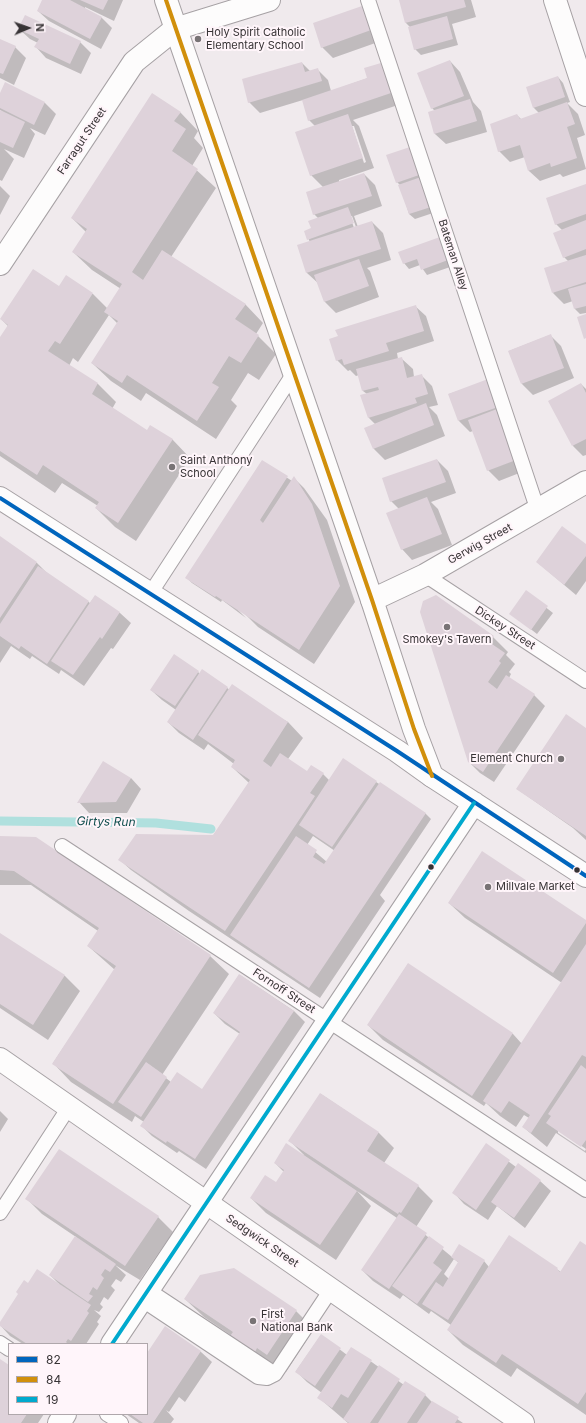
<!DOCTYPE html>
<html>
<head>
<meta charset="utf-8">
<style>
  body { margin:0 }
  #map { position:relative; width:586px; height:1423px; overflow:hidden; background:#f0eaed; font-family:Inter,sans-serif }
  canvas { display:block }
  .legend { position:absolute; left:8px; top:1343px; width:140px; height:72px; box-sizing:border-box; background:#fff5fa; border:1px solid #afa7ab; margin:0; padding:5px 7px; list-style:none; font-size:12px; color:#373335 }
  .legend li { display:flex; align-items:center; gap:8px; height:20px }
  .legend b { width:20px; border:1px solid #afa7ab }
  .north { position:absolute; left:8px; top:8px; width:40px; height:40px; -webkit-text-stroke:3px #fff5fa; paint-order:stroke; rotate:88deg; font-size:11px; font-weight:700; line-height:16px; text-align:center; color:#373335 }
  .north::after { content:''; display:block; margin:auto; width:14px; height:18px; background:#373335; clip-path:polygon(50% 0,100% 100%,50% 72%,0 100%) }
</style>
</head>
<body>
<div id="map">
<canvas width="586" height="1423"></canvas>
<ul class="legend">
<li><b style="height:5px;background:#0065bd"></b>82</li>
<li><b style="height:5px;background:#d18f0b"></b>84</li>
<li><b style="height:5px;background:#00a9ce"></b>19</li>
</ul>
<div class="north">N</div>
</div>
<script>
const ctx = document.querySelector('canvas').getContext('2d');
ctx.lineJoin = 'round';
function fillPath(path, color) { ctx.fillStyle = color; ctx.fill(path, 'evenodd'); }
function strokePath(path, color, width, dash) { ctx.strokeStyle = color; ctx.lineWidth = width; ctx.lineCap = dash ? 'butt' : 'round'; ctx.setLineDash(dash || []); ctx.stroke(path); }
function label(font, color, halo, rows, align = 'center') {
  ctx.font = font + ' Inter,sans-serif'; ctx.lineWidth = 4; ctx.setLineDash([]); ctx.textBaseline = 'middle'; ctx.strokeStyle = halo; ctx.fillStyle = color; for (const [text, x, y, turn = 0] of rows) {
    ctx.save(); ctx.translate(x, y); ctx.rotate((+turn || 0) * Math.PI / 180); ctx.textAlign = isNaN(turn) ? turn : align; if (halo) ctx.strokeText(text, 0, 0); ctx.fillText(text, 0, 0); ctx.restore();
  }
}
const shadow = new Path2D(`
  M44 0H123L114 21 85 7V9L101 17 112 28 101 49 49 21 38 11Z
  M400 0H471L476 17 452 24 458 45 421 55 415 49 411 28 406 23Z
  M362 7 373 18 381 41 333 58 322 47Z
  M19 29 80 42 91 53 81 74 46 58 36 47 38 43 30 39Z
  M0 40 15 47 26 58 14 85 0 78Z
  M450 61 460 72 473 102 481 111 487 132 446 144 435 134V111L432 108Z
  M302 63 310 71 317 69 328 80 331 91 368 78 380 64 391 75 401 104 353 120 359 126 374 168 339 180V182L364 174 375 185 382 206 354 216 358 227 372 222 383 233 391 260 367 268 370 271 379 297 336 313 325 302 319 284 307 273 298 246 310 242 305 232 312 229 319 219 314 214 323 187 311 175 315 126 309 120 303 100 260 113 249 102ZM352 126H354L366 162 364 163ZM350 216H352L356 227 354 228Z
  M558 77 563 83 570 102 567 103 578 114 585 135 577 138 586 169 563 177 560 174 540 181 529 171 525 157 510 162 499 151 517 115 522 120 539 113 534 108 527 88Z
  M5 84 45 103 56 114 45 135 30 128 35 134 24 158 4 149 14 159 2 181 0 180V111L3 112 0 110V95Z
  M180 112 198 131 194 138 203 148 192 166 216 188 171 257 245 304 263 323 256 334 276 354 259 380 248 373 231 400 237 406 216 439 146 393 141 401 111 381 92 363 118 324 109 315 78 362 73 358 69 366 98 384 116 402 112 409 147 431 172 439 190 458 136 541 115 527 96 508 98 506 62 483 55 493 0 456V339L8 326 1 319 59 287 93 294 108 309 121 289 92 270 73 252 86 232 72 218Z
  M415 154 436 212 415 219 409 214 400 185 397 182Z
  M586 185V313L580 314 575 309 573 301 564 304 553 293 568 261 564 257 562 230 556 224Z
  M0 186 10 196 0 215Z
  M445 244 453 266 427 275 420 265 409 269 404 263Z
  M415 306 426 316 434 341 397 353 398 359H402L413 369 414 377 421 375 432 386 438 405 429 407 437 415 445 436 385 460 374 449 366 428 375 424 369 418 361 396 367 394 363 391 359 375 356 376 350 370 348 371 337 360Z
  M550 335 561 346 574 378 533 395 522 384 509 351Z
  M487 381 527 470 499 481 488 470 473 431 470 432 459 421 449 394Z
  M581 384 586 389V455L583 456 573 446Z
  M437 460 448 471 456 493 431 502 438 509 452 545 412 560 402 549 399 509 391 501Z
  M262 461 292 481 294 478 304 488 327 520 355 602 314 664 258 627 239 608 238 610 246 618 222 600 221 602 192 583 187 578Z
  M0 538 37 563 49 575 90 603 95 596 120 613 131 623 113 649 111 648 84 686 61 670 59 674 32 656 30 659 11 646 0 663Z
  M586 545V581L576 595 537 562Z
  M526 592 553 613 537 634 511 614Z
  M421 612 493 637 508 652 506 655 515 664 509 672 511 674 509 678 534 695 545 706 494 782 480 773 469 762Z
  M202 671 230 690 288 722 303 738 288 759 307 772 323 774 330 781 376 782 425 813 431 819 380 895 385 901 320 998 189 911 131 870 120 860 213 836 249 783 232 767 234 764 208 744 204 750 179 733 168 722 176 710 162 700 151 690 198 672 200 674ZM313 836 335 851 327 862 307 845Z
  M586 729V840L573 828 517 789Z
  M131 778 141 789 127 813H89L79 802Z
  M0 837 210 956 229 974 162 1075 171 1082 203 1090 240 1034 225 1024 214 1013 240 975 294 1011 305 1022 206 1169 179 1151 177 1153 152 1136 142 1126 144 1122 135 1116 132 1122 71 1082 53 1063 115 970 88 946 98 931 31 885H0Z
  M449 903 586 921V1153L556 1133 547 1147 523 1127 529 1118 524 1115 516 1127 500 1116 486 1103 484 1106 383 1040 368 1025 408 964 513 1034 522 1044 562 983 465 918ZM558 1130 586 1149 585 1151 558 1133Z
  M0 934 65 976 80 991 48 1040 0 1008Z
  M321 1094 379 1133 394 1148 384 1163 418 1186 433 1201 416 1227 452 1257 484 1261 489 1267 509 1236 561 1272 586 1246V1415L517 1368 511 1377 463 1345 448 1330 451 1325 431 1311 429 1314 403 1295 400 1299 373 1281 362 1270 397 1218 357 1191 371 1206 336 1260 266 1213 251 1198 276 1184 284 1172 275 1163 304 1155 290 1141ZM454 1259 459 1263 449 1279 444 1274Z
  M0 1111 8 1119 0 1132Z
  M486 1145 516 1167 540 1181 551 1191 525 1228 497 1206 488 1220 464 1204 454 1193Z
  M27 1199 158 1217 173 1232 140 1280 115 1265 126 1275 121 1282 116 1279 111 1286 115 1290 108 1300 104 1297 100 1304 103 1307 99 1312 94 1310 101 1316 97 1322 99 1324 86 1344H23L10 1336 0 1325 29 1284H59L50 1275 76 1237 42 1214Z
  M185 1299 296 1311 314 1329 286 1372 276 1366 269 1372 232 1336 204 1317Z
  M165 1328 201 1352 212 1362 185 1402 179 1397 169 1412 166 1410 174 1419 171 1423H139L126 1414H147V1355Z
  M321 1335 347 1355 352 1348 404 1385 425 1395 432 1402 463 1423H348L319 1398 322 1393 307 1382 296 1371Z
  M0 1360 9 1366V1414H44L38 1423H0Z`);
const stream = new Path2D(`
  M0 821 156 823 211 829`);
const building = new Path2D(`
  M42 0H70L102 17 90 39 37 11Z
  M80 0H108L103 10Z
  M399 0H464L466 7 405 23Z
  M362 6 371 30 321 48 313 23Z
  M25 15 81 41 70 64 34 47 39 39 18 29Z
  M447 16 453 39 414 50 408 27Z
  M0 39 16 46 3 74 0 73Z
  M450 60 464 96 431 109 417 73Z
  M302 62 305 72 318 68 322 81 248 103 242 79Z
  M381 63 391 93 308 121 302 100 367 78 364 68Z
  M558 76 565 97 533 108 526 87Z
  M5 82 45 102 34 125 0 108V93Z
  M152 93 181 112 174 121 186 129 172 151 198 169 132 272 143 280 162 250 246 304 235 319 259 335 241 363 229 356 212 383 219 387 197 421 127 375 122 383 91 363 118 321 104 312 122 284 72 252 87 229 71 218Z
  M470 99 477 121 434 134 428 112Z
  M567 102 575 124 567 127 577 158 551 167 550 163 528 171 520 145 498 152 490 124 517 114 520 119Z
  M0 110 25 122 13 148 0 142Z
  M348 114 363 158 310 176 295 132Z
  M410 147 419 175 396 183 386 155Z
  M364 173 372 196 313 215 306 192Z
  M421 177 431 207 409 214 398 185Z
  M586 184V214L555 225 546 198Z
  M348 207 354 223 307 240 304 231 311 228 308 221Z
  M586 220V249L563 258 553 233Z
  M372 221 381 249 306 273 297 245Z
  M440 237 448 260 421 270 417 259 403 264 398 252Z
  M586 255V282L552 293 544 268Z
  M359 259 369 286 324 302 314 275Z
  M33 269 59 286 66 275 93 293 60 344 55 341 48 351 98 383 92 394 147 430 150 425 173 439 118 523 95 508 99 502 43 465 37 475 0 451V337L8 325 0 319Z
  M586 284V306L574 309 568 289Z
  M416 305 424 331 386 343 389 351 344 365 342 359 336 361 329 339 338 336 335 330Z
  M586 314V338L584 339 577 317Z
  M551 334 564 368 521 384 508 351Z
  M402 357 407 378 422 374 428 394 415 398 417 403 368 418 360 395 379 390 378 387 362 391 356 369Z
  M488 379 498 407 458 421 448 394Z
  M581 383 586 393V439L572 446 548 401Z
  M426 403 434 425 373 449 364 428Z
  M497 409 516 460 487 471 468 420Z
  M437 459 446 482 390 502 382 478Z
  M262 460 288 476 260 520 263 523 294 476 312 504 340 586 299 650 216 596 215 597 185 578Z
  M427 497 442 534 401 550 386 513Z
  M562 526 586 544V556L564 585 536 562Z
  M0 536 37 562 0 618Z
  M38 566 89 601 47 664 21 646 19 649 0 636V624Z
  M526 590 548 606 531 630 509 614Z
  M95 595 120 612 102 639 100 637 73 675 51 661Z
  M436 595 494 636 489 642 505 653 499 661 501 663 488 682 497 689 506 675 535 694 483 772 468 762 420 612 423 601Z
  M174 654 199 671 175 706 150 690Z
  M202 669 228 687 193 740 167 722Z
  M232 684 288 722 263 761 271 767 280 753 307 771 311 765 324 773 310 793 315 796 225 931 118 860 136 834 213 835 250 780 231 767 235 760 198 735Z
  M566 714 586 728V836L516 789Z
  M343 758 377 781 332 847 299 825Z
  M103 761 131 778 116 802 77 803Z
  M380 782 426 813 309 988 230 935 296 836 317 850 313 857 324 864Z
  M0 836 36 837 211 955 113 1104 52 1064 116 966 87 946 99 928 14 871 0 870Z
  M482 851 586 920V923L553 973 448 903Z
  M0 933 65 975 33 1025 0 1004Z
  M586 944V1057L582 1055 531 1133 522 1127 530 1115 509 1101 501 1113 483 1101Z
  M408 963 513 1033 472 1096 367 1025Z
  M239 974 294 1011 195 1159 167 1141 166 1143 140 1126 177 1072 202 1089 240 1032 213 1013Z
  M146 1062 167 1077 141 1117 118 1102Z
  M581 1065 586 1069V1140L581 1147 546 1123 551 1116 548 1114Z
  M320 1093 379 1132 367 1151 419 1185 401 1213 399 1212 398 1214 288 1141Z
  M286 1143 357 1191 320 1245 250 1198 265 1175 276 1182 284 1170 274 1163Z
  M486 1143 510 1160 476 1210 452 1193Z
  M59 1149 159 1216 125 1266 25 1199Z
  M518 1163 541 1180 514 1218 491 1202Z
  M399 1214 427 1233 389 1289 361 1270Z
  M509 1235 558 1268 557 1269 560 1272 580 1241 586 1245V1392L578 1404 502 1354 496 1363 447 1330Z
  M75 1236 116 1264 110 1272 105 1269 101 1275 104 1278 97 1290 93 1287 89 1294 93 1296 88 1302 49 1275Z
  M429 1236 444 1247 433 1263 442 1270 417 1304 392 1286Z
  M459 1244 485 1260 448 1320 422 1304 436 1282 443 1287 458 1262 451 1257Z
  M234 1268 297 1310 267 1355 257 1348 255 1352 231 1341 233 1337 230 1336 233 1332 184 1299 200 1275Z
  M37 1269 91 1305 87 1311 89 1313 71 1341 68 1339 66 1342 68 1344H27L0 1326V1322L18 1294 16 1292 24 1280 28 1283Z
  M165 1326 201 1351 153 1423H143L130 1414H147V1353Z
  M321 1334 341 1348 315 1386 295 1372Z
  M351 1347 372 1360 348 1398 341 1394 332 1408 317 1398Z
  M0 1359 9 1365V1414H27L21 1423H0Z
  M379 1365 400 1379 370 1423H349L343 1419Z
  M405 1381 426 1394 407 1423H378Z
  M432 1401 459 1417 455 1423H417Z`);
const service = new Path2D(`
  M368 0 538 511
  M425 575 586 681
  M150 594 294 373
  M62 846 586 1190
  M0 1213 69 1107
  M148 1290 275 1374
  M141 1299 258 1377 267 1378 275 1374 332 1288
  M0 1343 9 1349
  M107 1414 121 1423`);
const minor = new Path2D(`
  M555 0 586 95
  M0 264 134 62 175 29 269 0
  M0 498 397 751 432 776
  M372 600 425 575 586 482
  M0 1059 523 1423`);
const tertiary = new Path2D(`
  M166 0 372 600 414 729 432 776 586 876
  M112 1344 474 803
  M59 1423 65 1414`);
const bus1 = new Path2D(`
  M0 498 397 751 586 876`);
const bus2 = new Path2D(`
  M166 0 372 600 414 729 432 776`);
const bus3 = new Path2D(`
  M112 1344 474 803`);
const markers = [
  [198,39,4,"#787375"],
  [172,467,4,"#787375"],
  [447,627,4,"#787375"],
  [561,759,4,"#787375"],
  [431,867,3.5,"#373335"],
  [577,870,3.5,"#373335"],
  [488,887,4,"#787375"],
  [253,1321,4,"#787375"]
];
const poiNames = [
  ["Holy Spirit Catholic",206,33],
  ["Elementary School",206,46],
  ["Saint Anthony",180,461],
  ["School",180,474],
  ["Smokey's Tavern",447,640,"center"],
  ["Element Church",553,759,"right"],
  ["Millvale Market",496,887],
  ["First",261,1315],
  ["National Bank",261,1328]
];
const streetNames = [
  ["Farragut Street",82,141,-56],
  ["Bateman Alley",453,255,72],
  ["Gerwig Street",480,544,-29],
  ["Dickey Street",505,628,33],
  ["Fornoff Street",284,991,33],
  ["Sedgwick Street",262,1241,34]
];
const waterNames = [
  ["Girtys Run",106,822,1]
];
fillPath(shadow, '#0003');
strokePath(stream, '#b0e0de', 9);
fillPath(building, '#ded2da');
strokePath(service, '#a6a1a4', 16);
strokePath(minor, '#a6a1a4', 24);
strokePath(tertiary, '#a6a1a4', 24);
strokePath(service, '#fdfcfc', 14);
strokePath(minor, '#fdfcfc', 22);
strokePath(tertiary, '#fdfcfc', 22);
strokePath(bus1, '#0065bd', 4);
strokePath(bus2, '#d18f0b', 4);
strokePath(bus3, '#00a9ce', 4);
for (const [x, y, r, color] of markers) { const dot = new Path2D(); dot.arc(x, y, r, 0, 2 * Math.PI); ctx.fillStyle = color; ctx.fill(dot); strokePath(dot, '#fff5fa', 1.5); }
label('11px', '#373335', '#fff5fa', poiNames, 'left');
label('11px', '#373335', '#fff5fa', streetNames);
label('italic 12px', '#104f4e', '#fff5fa', waterNames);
</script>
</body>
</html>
